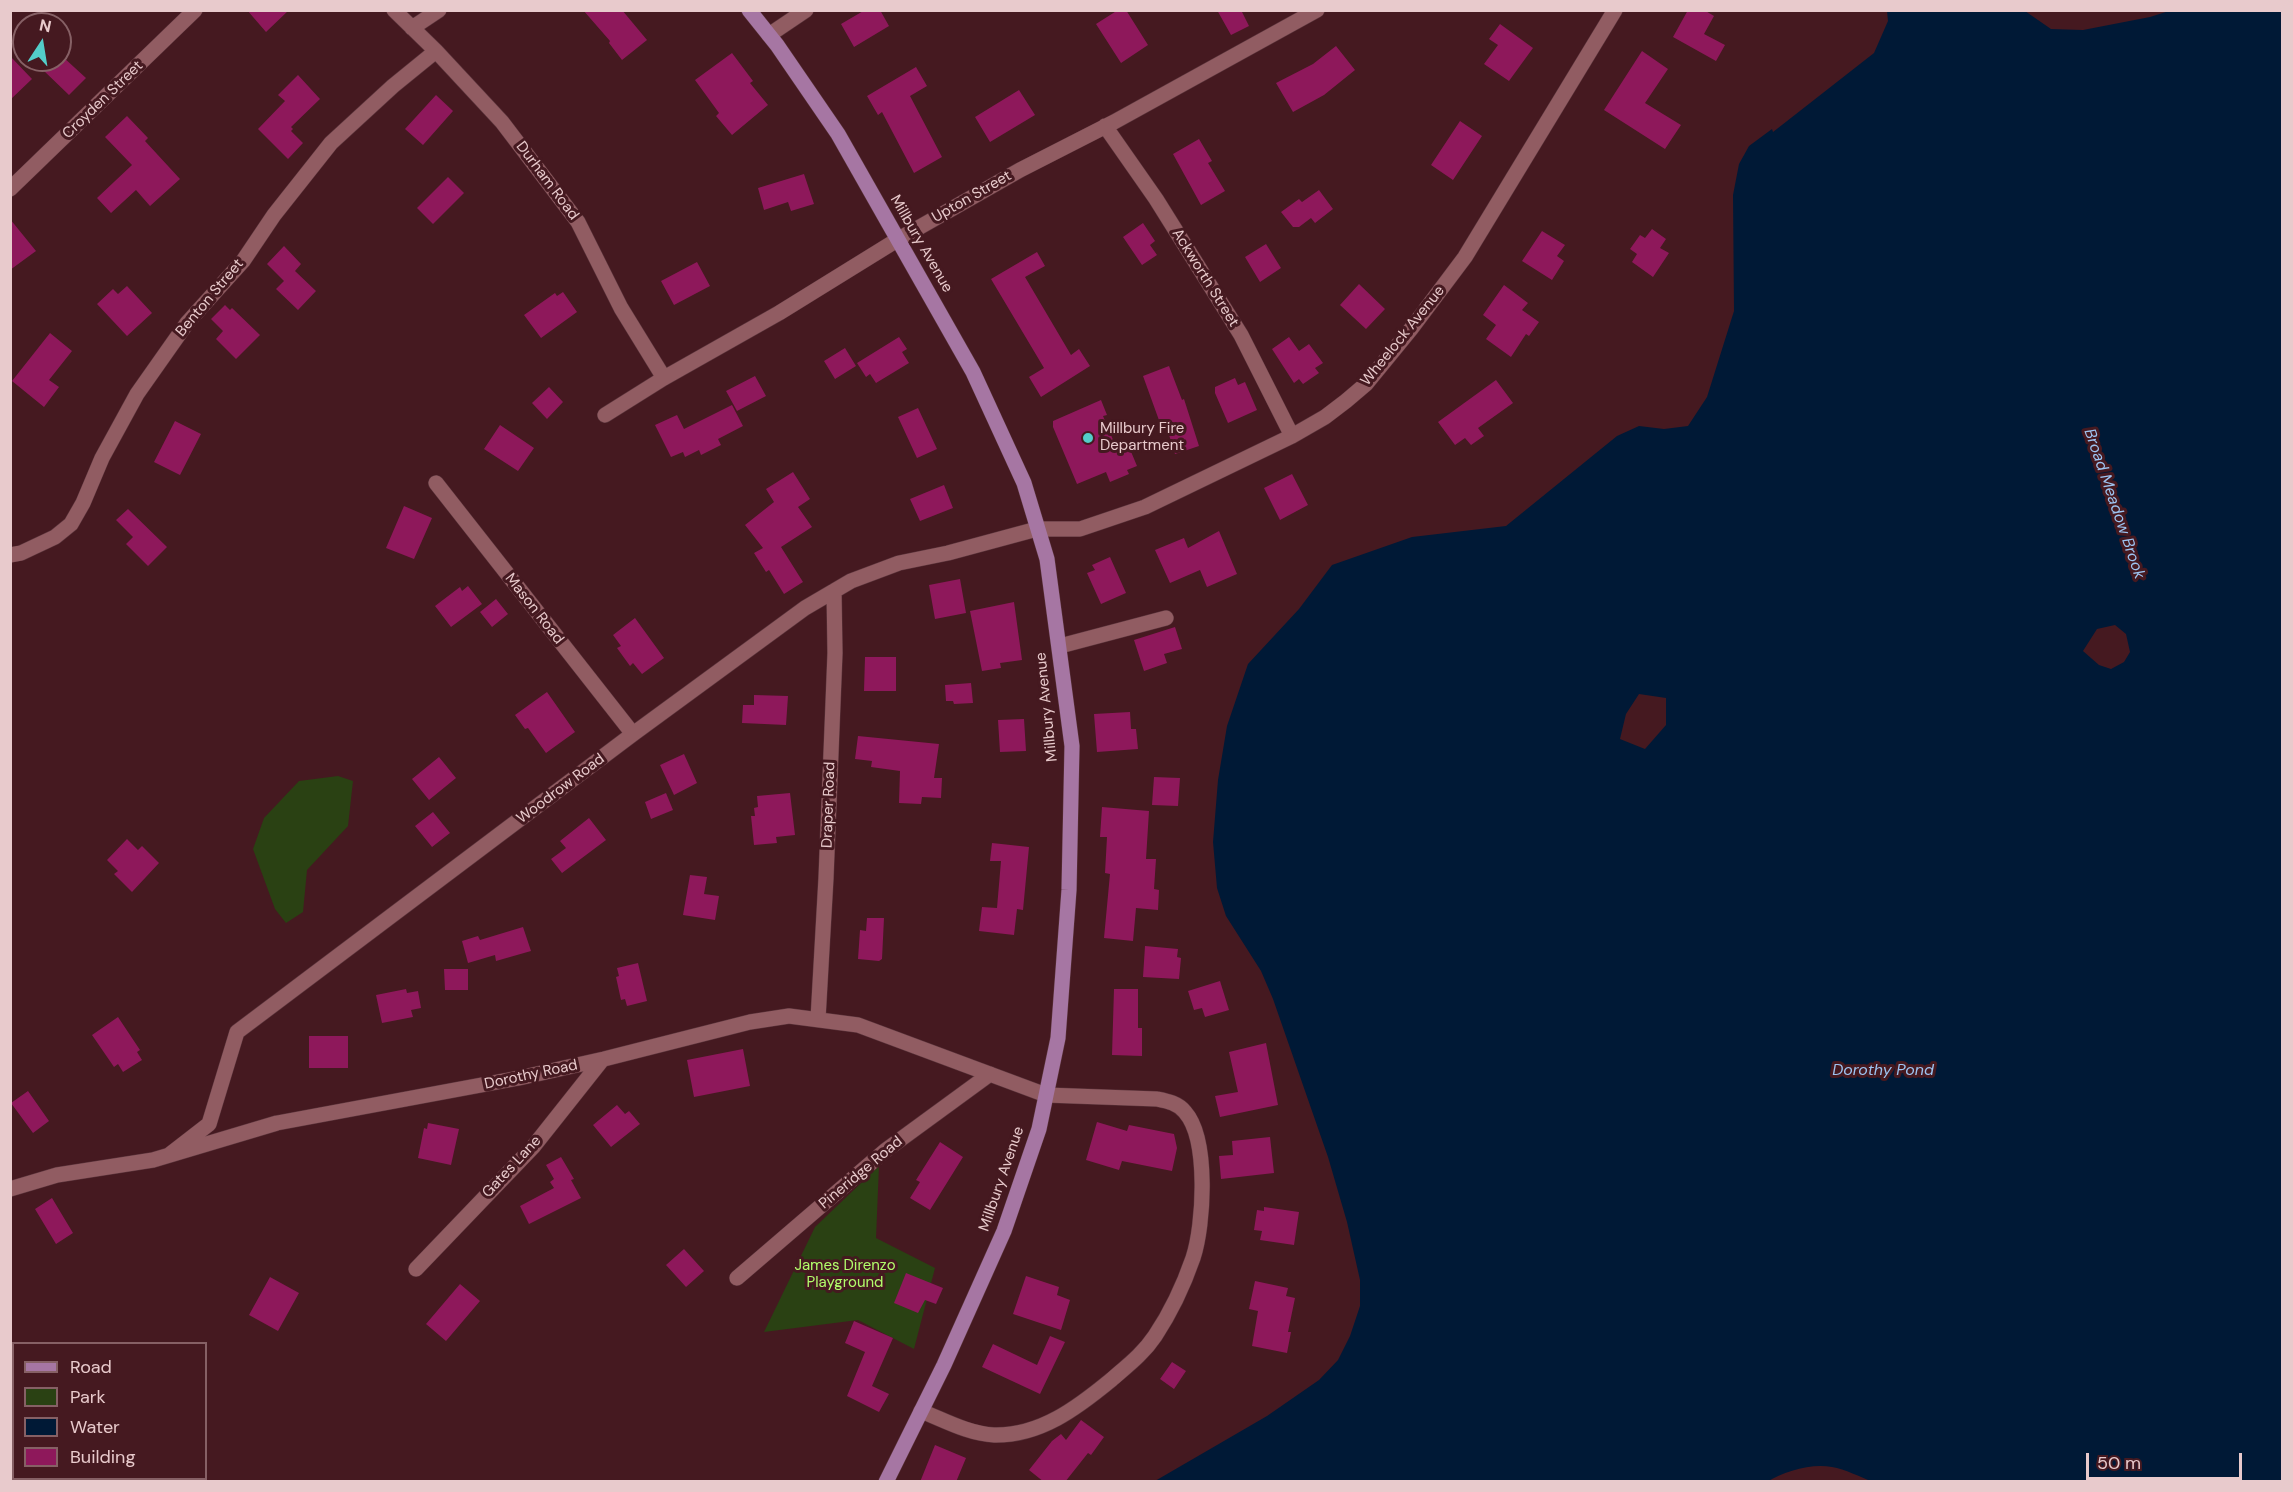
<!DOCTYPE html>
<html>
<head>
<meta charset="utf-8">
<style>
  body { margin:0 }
  #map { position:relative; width:2293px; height:1492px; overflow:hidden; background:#451920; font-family:"DM Sans",sans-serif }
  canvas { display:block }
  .frame { position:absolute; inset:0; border:12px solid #e8cacc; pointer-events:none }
  .legend { position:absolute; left:12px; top:1342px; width:195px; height:138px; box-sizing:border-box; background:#451920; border:2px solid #866065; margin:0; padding:8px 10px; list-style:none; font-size:18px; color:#e8cacc }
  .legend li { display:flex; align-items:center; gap:12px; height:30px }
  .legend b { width:30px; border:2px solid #866065 }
  .north { position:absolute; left:12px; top:12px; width:60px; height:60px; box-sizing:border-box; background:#451920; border:2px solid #866065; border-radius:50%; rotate:12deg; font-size:16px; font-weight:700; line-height:24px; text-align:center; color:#e8cacc }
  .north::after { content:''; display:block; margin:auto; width:21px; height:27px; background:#53cdc9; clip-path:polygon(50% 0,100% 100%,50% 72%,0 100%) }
  .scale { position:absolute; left:2086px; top:1453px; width:156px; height:27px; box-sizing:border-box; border:3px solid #e8cacc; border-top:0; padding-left:8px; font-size:18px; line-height:21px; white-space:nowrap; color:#e8cacc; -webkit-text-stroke:4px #451920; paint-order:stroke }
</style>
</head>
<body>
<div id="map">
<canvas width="2293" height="1492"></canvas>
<div class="frame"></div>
<ul class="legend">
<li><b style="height:8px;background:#a676a3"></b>Road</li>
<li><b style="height:16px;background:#2a4113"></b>Park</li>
<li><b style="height:16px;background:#001936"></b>Water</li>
<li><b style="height:16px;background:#8e185b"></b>Building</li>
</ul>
<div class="north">N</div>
<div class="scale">50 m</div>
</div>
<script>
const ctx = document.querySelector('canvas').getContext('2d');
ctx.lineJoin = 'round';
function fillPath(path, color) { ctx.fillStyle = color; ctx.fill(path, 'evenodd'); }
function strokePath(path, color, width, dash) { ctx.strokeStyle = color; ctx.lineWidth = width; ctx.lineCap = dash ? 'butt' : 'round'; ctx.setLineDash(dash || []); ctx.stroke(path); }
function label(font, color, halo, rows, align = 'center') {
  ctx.font = font + ' "DM Sans",sans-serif'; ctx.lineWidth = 6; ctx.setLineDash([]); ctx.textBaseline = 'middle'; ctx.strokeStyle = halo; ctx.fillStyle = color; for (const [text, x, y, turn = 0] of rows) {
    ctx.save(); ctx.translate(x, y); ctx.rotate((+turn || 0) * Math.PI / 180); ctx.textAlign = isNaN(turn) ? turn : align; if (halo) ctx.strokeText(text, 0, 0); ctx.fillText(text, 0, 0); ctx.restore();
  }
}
const green = new Path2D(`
  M338 776 353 781 348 826 307 870 303 912 286 923 275 909 253 849 264 818 299 781Z
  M879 1166 876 1238 935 1268 914 1349 858 1320 764 1332 815 1227Z`);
const water = new Path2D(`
  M1887 11H2025L2051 29 2083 30 2150 17 2169 11H2282V1481L1873 1482C1860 1477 1845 1469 1832 1467 1812 1463 1784 1471 1767 1482L1155 1481 1267 1416 1319 1380 1338 1360 1350 1336 1360 1306V1280L1347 1222 1328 1157 1273 999 1261 971 1226 916 1217 888 1213 842 1218 780 1227 726 1248 664 1299 609 1332 565 1412 537 1506 526 1617 436 1639 426 1664 429 1688 426 1707 397 1734 311 1733 195 1739 164 1749 146 1772 129 1773 132 1874 53 1888 21ZM2115 625 2126 634 2130 652 2124 662 2111 669 2099 665 2083 651 2097 629ZM1639 694 1666 698V725L1645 749 1620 739 1626 714Z`);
const building = new Path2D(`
  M247 10H289L266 32Z
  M583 10H622L647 40 622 60 609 43 610 41Z
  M865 10H880L889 26 854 47 841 24Z
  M1118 10H1126L1148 45 1121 63 1096 24Z
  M1217 10H1241L1249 26 1231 35Z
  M1688 10H1704L1714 16 1704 34 1725 45 1716 61 1673 37Z
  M1500 24 1533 48 1509 81 1484 64 1498 45 1489 39Z
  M1336 46 1355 70 1324 95 1293 112 1276 83 1313 64Z
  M1642 51 1668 69 1645 103 1681 125 1665 149 1604 110Z
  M732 53 753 81 750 83 768 105 732 135 716 116 719 113 695 80Z
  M10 56 32 79 10 100Z
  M63 57 86 78 69 95 43 70 53 60H60Z
  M916 67 927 86 910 96 942 157 914 173 882 112 878 115 867 96Z
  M298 75 320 99 291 127 293 129 291 131 303 143 288 159 258 129 285 101 278 95Z
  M1019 90 1035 115 990 142 975 117Z
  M436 95 453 111 423 145 405 129Z
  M127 116 148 138 145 141 180 179 150 206 136 190 111 213 97 198 132 165 105 137Z
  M1460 121 1482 136 1453 180 1431 165Z
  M1199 139 1212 161 1208 163 1225 191 1201 205 1173 154Z
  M804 174 814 204 791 211 788 202 764 210 758 188Z
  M448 177 464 193 433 224 417 208Z
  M1319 190 1333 209 1315 223 1311 218 1299 227H1293L1281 212 1299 199 1302 202Z
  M10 219 36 251 10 270Z
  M1143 223 1155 241 1150 245 1157 255 1142 265 1123 237Z
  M1652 229 1666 239 1660 248 1669 253 1653 277 1632 262 1637 254 1630 249 1640 235 1645 238Z
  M1542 231 1565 245 1557 256 1564 261 1552 280 1522 261Z
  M1266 244 1281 268 1260 282 1245 257Z
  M284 246 301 264 295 271 316 291 298 310 276 289 284 281 267 264Z
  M1037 252 1045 266 1025 277 1071 355 1079 349 1090 366 1041 397 1029 377 1044 368 991 279Z
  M697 262 710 286 674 305 661 281Z
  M1359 284 1385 309 1366 329 1340 305Z
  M1504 285 1528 303 1522 310 1539 322 1529 336 1526 334 1511 357 1486 339 1496 325 1483 315Z
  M127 286 152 313 127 336 97 304 113 289 118 294Z
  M563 292 577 312 541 338 524 315 555 293 557 296Z
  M225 305 230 310 232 308 260 335 236 359 216 339 223 331 211 319Z
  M50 333 72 351 49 380 59 387 44 407 12 381Z
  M899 337 907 349 902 352 909 363 876 383 870 374 866 377 857 363Z
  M1289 337 1299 351 1309 344 1323 363 1315 368 1319 373 1303 384 1299 379 1294 383 1272 349Z
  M845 348 856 366 835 379 824 361Z
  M1169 366 1182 400 1184 399 1199 446 1175 454 1165 422 1160 423 1143 376Z
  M755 376 766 396 737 411 726 391Z
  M1235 378 1238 385 1245 382 1257 410 1228 423 1215 393V387Z
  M1496 380 1513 403 1478 428 1484 436 1471 445 1465 438 1455 445 1438 422Z
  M549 387 563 402 547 419 532 403Z
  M1101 400 1107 415 1103 416 1116 447 1127 442 1137 466 1127 470 1129 474 1110 482 1106 472 1077 484 1053 427V421Z
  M732 405 743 426 718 439 721 445 701 455 699 450 685 457 683 452 671 457 655 425 677 415 684 429Z
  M918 408 937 449 917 458 898 417Z
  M175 421 201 434 180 475 154 462Z
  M500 425 534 448 518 471 484 449Z
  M793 472 810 499 798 507 812 527 781 547 803 582 784 594 769 570 766 572 754 553 763 548 745 525 774 502 766 489Z
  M1292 474 1308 505 1280 520 1264 488Z
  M944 485 953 508 920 521 910 499Z
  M404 506 432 518 414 559 386 548Z
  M128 509 167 547 148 566 126 544 133 537 116 520Z
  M1219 531 1237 574 1207 587 1200 570 1170 583 1155 550 1184 538 1188 548Z
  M1110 557 1126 593 1101 604 1087 573 1095 570 1092 565Z
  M960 579 966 613 935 619 929 585Z
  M468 586 482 604 451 627 435 606 460 587 462 591Z
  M496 599 508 614 492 627 480 612Z
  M1014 602 1022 660 1000 663 1001 668 982 671 970 611Z
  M635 618 664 658 642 674 633 663 630 666 617 648 621 646 613 635Z
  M1175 627 1182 649 1164 654 1167 663 1144 671 1134 640Z
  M865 657H896V691H864Z
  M971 683 973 703 954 704 953 701H946L945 685Z
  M547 692 575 732 546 753 528 728 525 729 515 715Z
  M754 695 788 696 786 725 742 723 743 705H754Z
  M1130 712 1131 729H1136L1138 749 1097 752 1094 714Z
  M1024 719 1026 751 1000 752 998 720Z
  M858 736 939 744 934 778H942L941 798 922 797 921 804 899 803 900 771 871 767 872 761 855 759Z
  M684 754 697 783 674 795 660 765Z
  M439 757 456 778 429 800 412 779Z
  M1154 777 1180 778 1178 806 1152 805Z
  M666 793 673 810 651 819 645 802Z
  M790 793 795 835 776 837 777 843 754 845 751 816H755L754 808 758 807 757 796Z
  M1102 807 1149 811 1146 859H1156L1154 889 1159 890 1158 910 1136 908 1133 941 1104 938 1110 874 1105 873 1107 837H1100Z
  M433 812 450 833 432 847 415 826Z
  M589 818 606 840 562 873 551 859 566 848 560 841Z
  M127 839 138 850 142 846 159 863 132 892 114 874 118 871 107 860Z
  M992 843 1029 847 1023 910 1017 909 1014 935 979 931 982 907 997 908 1001 861H990Z
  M690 875 707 877 704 894 719 896 715 920 683 915Z
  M867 918H884L882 959 879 961 858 959 860 930 866 931Z
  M523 927 531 951 496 961 495 955 468 963 462 941 478 936 480 940Z
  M1145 946 1178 949 1177 957 1181 958 1179 979 1143 977Z
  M638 963 647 1001 627 1006 625 999 621 1000 616 977 619 976 617 968Z
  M444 969H468V990H445Z
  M1220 981 1229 1010 1205 1017 1202 1008 1194 1010 1188 991Z
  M406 989 407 993 418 991 421 1008 411 1010 413 1017 382 1023 376 995Z
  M1114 989H1138V1028H1142V1056L1112 1055Z
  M118 1017 140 1050 137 1052 142 1060 123 1072 118 1064 114 1067 92 1035Z
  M309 1036H348V1068H309Z
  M1266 1043 1278 1105 1220 1117 1215 1096 1238 1092 1229 1052Z
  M743 1049 750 1086 694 1097 687 1060Z
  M28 1091 49 1121 33 1133 11 1103Z
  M617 1105 625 1114 629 1111 640 1124 611 1147 593 1125Z
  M1097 1122 1127 1131 1129 1125 1174 1134 1177 1148 1172 1171 1122 1161 1119 1170 1086 1160Z
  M428 1123 459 1129 451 1165 418 1158 424 1128 427 1129Z
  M1270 1137 1274 1173 1221 1179 1219 1156 1233 1155 1232 1141Z
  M940 1142 963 1157 930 1210 910 1198 920 1182 916 1180Z
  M561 1157 574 1179 571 1180 581 1198 529 1224 520 1206 554 1188 550 1182 554 1179 546 1165Z
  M52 1198 73 1233 56 1244 35 1209Z
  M1264 1207 1299 1212 1294 1245 1260 1240 1262 1231 1254 1230 1257 1210 1264 1211Z
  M684 1249 704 1271 686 1287 666 1265Z
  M906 1273 943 1288 936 1304 925 1300 918 1313 894 1303Z
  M1026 1276 1059 1287 1057 1295 1070 1300 1061 1330 1013 1314Z
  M270 1277 299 1293 278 1331 249 1315Z
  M1255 1281 1288 1288 1286 1296 1295 1298 1288 1332H1291L1287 1353 1252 1346 1258 1311 1249 1309Z
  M460 1284 480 1301 446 1341 426 1324Z
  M854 1321 893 1338 872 1386 889 1394 879 1412 847 1396 865 1352 845 1343Z
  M1050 1336 1065 1342 1040 1394 982 1367 993 1344 1037 1365Z
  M1172 1362 1186 1371 1174 1389 1160 1379Z
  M1081 1420 1104 1437 1091 1455 1088 1453 1065 1482H1044L1029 1470 1052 1441 1061 1434 1066 1440Z
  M935 1445 966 1458 956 1482H920Z`);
const minor = new Path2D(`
  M394 10 436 51 502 122 578 222 621 308 664 378
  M412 28 439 10
  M769 35 806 10
  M1105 126 1156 199 1241 335 1292 436
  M10 189 195 10
  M605 415 664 378 779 313 897 240 1020 170 1114 122 1317 10
  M436 483 633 734
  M10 555 21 553 55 537 71 524 83 503 102 458 137 394 187 323 243 261 274 215 331 143 393 86 436 51
  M1060 646 1166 618
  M818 1019 826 878 835 653 834 591
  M169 1155 209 1124 237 1032 633 734 805 608 851 581 899 563 948 553 1037 529H1080L1145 507 1292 436 1325 417 1346 401 1366 384 1411 329 1465 257 1615 10
  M10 1189 57 1175 153 1160 277 1123 519 1078 604 1059 750 1022 789 1016 858 1025 1046 1095 1157 1099C1167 1101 1178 1103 1185 1112 1209 1139 1204 1225 1193 1258 1184 1284 1171 1312 1155 1336 1143 1354 1127 1366 1111 1380 1077 1408 1040 1436 994 1435 969 1434 944 1420 921 1411
  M416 1269 533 1147 602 1060
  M737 1278 886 1150 990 1074`);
const major = new Path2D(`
  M749 10 777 45 838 134 973 372 1024 483 1047 559 1072 746 1069 890 1058 1038 1039 1129 1004 1231 944 1365 886 1482`);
const markers = [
  [1088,438,6,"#53cdc9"]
];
const streetNames = [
  ["Croyden Street",103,100,-44],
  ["Durham Road",547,181,53],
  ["Upton Street",972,197,-30],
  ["Millbury Avenue",921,244,60],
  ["Ackworth Street",1205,278,58],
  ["Benton Street",210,298,-50],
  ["Wheelock Avenue",1403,336,-51],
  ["Mason Road",534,609,52],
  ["Millbury Avenue",1047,707,-96],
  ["Woodrow Road",561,789,-37],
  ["Draper Road",829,805,-88],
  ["Dorothy Road",531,1075,-12],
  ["Gates Lane",512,1167,-47],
  ["Pineridge Road",861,1173,-40],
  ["Millbury Avenue",1002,1179,-71]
];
const poiNames = [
  ["Millbury Fire",1100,429],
  ["Department",1100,446]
];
const parkNames = [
  ["James Direnzo",845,1266],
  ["Playground",845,1283]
];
const waterNames = [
  ["Broad Meadow Brook",2114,504,71],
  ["Dorothy Pond",1883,1071]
];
fillPath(green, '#2a4113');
fillPath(water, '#001936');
fillPath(building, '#8e185b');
strokePath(minor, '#5b353c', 16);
strokePath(major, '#5b353c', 16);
strokePath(minor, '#915c62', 15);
strokePath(major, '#a676a3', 15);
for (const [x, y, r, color] of markers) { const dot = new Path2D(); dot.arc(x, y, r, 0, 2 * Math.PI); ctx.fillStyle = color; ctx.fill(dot); strokePath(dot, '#451920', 2); }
label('15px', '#e8cacc', '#451920', streetNames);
label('15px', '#e8cacc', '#451920', poiNames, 'left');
label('15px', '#b1fc6b', '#451920', parkNames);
label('italic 16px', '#9dc4f1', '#451920', waterNames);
</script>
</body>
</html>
